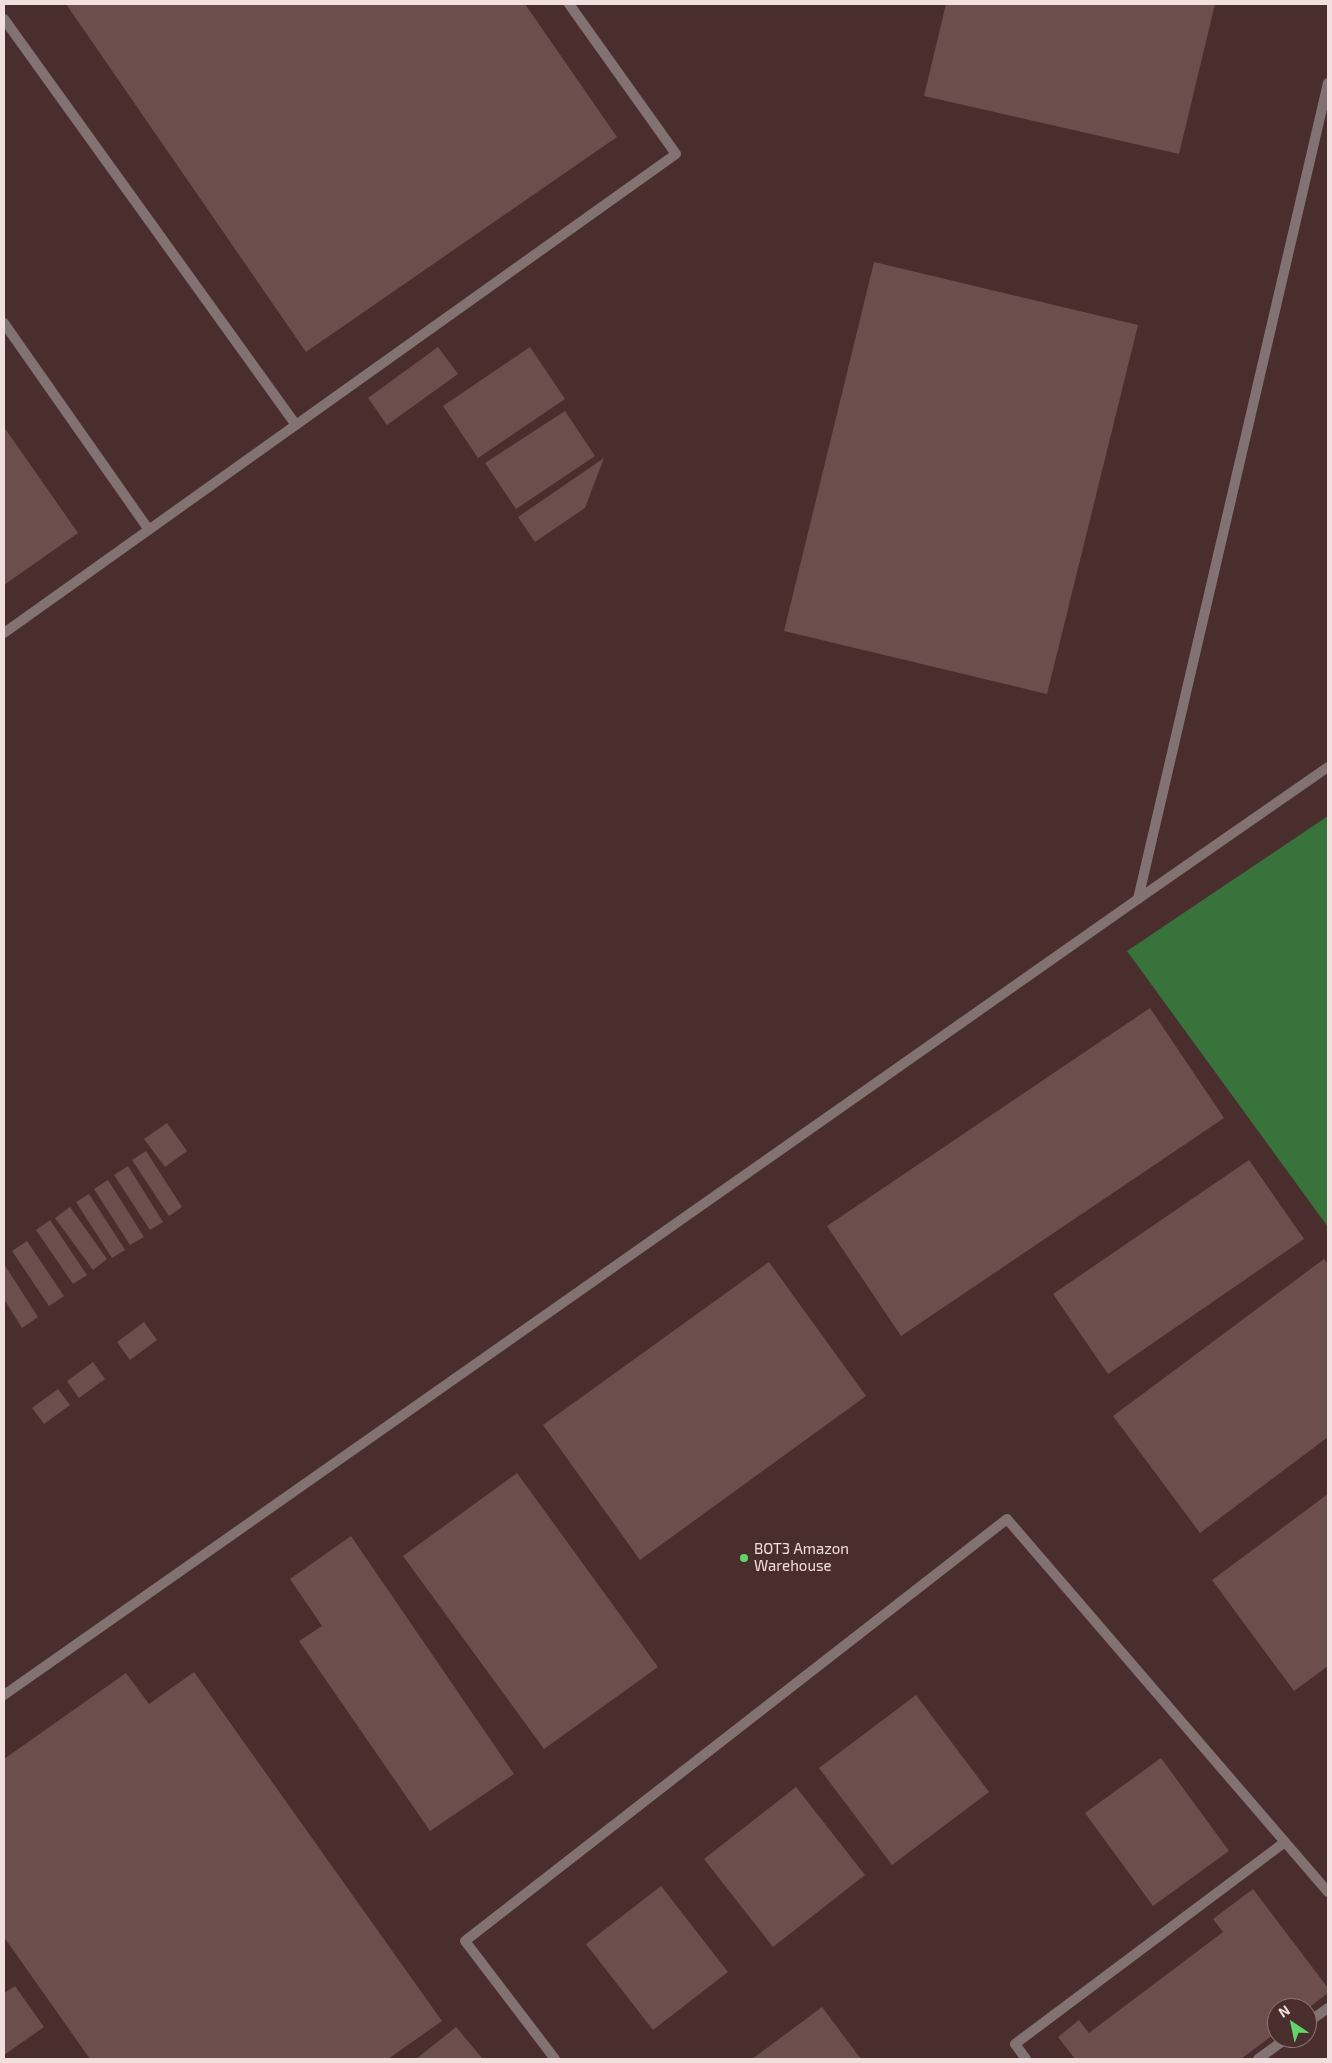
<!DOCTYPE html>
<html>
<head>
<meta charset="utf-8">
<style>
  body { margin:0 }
  #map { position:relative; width:1332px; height:2063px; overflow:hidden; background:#4a2e2d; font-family:"Exo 2",sans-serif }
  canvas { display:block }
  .frame { position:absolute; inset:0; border:5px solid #f1dfde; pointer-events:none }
  .north { position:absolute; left:1267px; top:1998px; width:50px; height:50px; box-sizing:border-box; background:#4a2e2d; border:1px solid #8d7574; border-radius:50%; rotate:326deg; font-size:14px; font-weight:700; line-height:20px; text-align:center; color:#f1dfde }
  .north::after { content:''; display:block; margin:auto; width:18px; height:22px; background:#62d469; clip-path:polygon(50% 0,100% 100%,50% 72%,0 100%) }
</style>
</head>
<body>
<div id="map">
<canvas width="1332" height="2063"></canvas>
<div class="frame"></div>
<div class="north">N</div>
</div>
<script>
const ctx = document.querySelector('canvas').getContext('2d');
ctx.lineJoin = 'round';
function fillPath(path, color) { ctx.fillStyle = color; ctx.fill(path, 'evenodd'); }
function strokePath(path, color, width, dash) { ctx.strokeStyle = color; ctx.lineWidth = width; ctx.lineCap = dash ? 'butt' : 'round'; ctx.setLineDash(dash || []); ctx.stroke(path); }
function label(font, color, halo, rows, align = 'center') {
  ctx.font = font + ' "Exo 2",sans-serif'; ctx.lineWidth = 5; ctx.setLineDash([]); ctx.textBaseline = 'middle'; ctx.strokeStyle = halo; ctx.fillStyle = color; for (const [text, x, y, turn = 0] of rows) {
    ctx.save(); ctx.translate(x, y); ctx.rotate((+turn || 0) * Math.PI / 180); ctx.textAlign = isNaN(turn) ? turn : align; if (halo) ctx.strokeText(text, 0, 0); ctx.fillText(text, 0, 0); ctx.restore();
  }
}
const forest = new Path2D(`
  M1328 816V1227L1127 951Z`);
const building = new Path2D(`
  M66 4H525L617 137 306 352Z
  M946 4H1215L1179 154 924 96Z
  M874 262 1138 325 1047 694 784 631Z
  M438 347 458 374 387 425 368 398Z
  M530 347 565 399 478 458 443 406Z
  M565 411 595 456 516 509 485 463Z
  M4 427 78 533 4 585Z
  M604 458 585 508 535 542 518 517Z
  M1150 1008 1224 1118 901 1336 827 1226Z
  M167 1123 187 1151 165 1167 144 1139Z
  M146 1151 182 1207 169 1216 132 1160Z
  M1249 1160 1304 1239 1108 1374 1053 1294Z
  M128 1166 163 1222 150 1230 114 1175Z
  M108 1180 144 1237 130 1245 94 1189Z
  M89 1194 125 1250 112 1258 76 1202Z
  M70 1207 107 1259 93 1270 55 1218Z
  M50 1220 87 1275 73 1284 36 1230Z
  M27 1241 64 1296 49 1306 12 1251Z
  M1324 1259 1328 1264V1437L1200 1533 1113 1416Z
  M769 1262 866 1396 640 1560 543 1425Z
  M4 1264 38 1317 22 1328 4 1299Z
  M144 1322 157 1340 130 1360 117 1342Z
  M93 1362 105 1379 79 1398 67 1381Z
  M58 1389 70 1405 44 1424 32 1408Z
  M517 1473 658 1667 544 1749 403 1556Z
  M1328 1494V1666L1294 1691 1212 1580Z
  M351 1536 514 1774 430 1831 299 1641 322 1626 290 1579Z
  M194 1672 442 2021 388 2059H90L4 1937V1759L126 1673 149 1704Z
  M916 1695 989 1792 892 1865 819 1768Z
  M1161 1758 1229 1851 1153 1906 1085 1813Z
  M796 1787 865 1875 773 1947 704 1859Z
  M661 1886 728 1972 653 2030 586 1944Z
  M1253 1889 1328 1988V1993L1307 2009 1277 2008V2032L1241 2059H1075L1058 2037 1079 2020 1089 2033 1223 1932 1213 1919Z
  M15 1986 44 2027 4 2055V1993Z
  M822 2007 861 2059H752Z
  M456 2027 483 2059H416Z`);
const service = new Path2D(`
  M4 19 296 425
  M4 323 149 530
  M4 633 676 154 569 4
  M1138 899 1328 83
  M1138 899 1328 767
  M1307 2023 1328 2008
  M1026 2059 1015 2044 1285 1842
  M1258 2059 1287 2038`);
const minor = new Path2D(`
  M4 1695 1138 899`);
const tertiary = new Path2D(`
  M555 2059 465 1941 1007 1519 1328 1892`);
const markers = [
  [744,1558,5,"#62d469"]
];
const poiNames = [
  ["BOT3 Amazon",754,1549],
  ["Warehouse",754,1566]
];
fillPath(forest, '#37733b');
fillPath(building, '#6c4e4d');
strokePath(service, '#827372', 10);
strokePath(minor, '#827372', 10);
strokePath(tertiary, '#827372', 10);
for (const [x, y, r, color] of markers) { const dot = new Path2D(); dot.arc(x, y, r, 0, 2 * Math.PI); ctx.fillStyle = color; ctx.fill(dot); strokePath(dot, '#4a2e2d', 2); }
label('15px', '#f1dfde', '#4a2e2d', poiNames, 'left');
</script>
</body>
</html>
